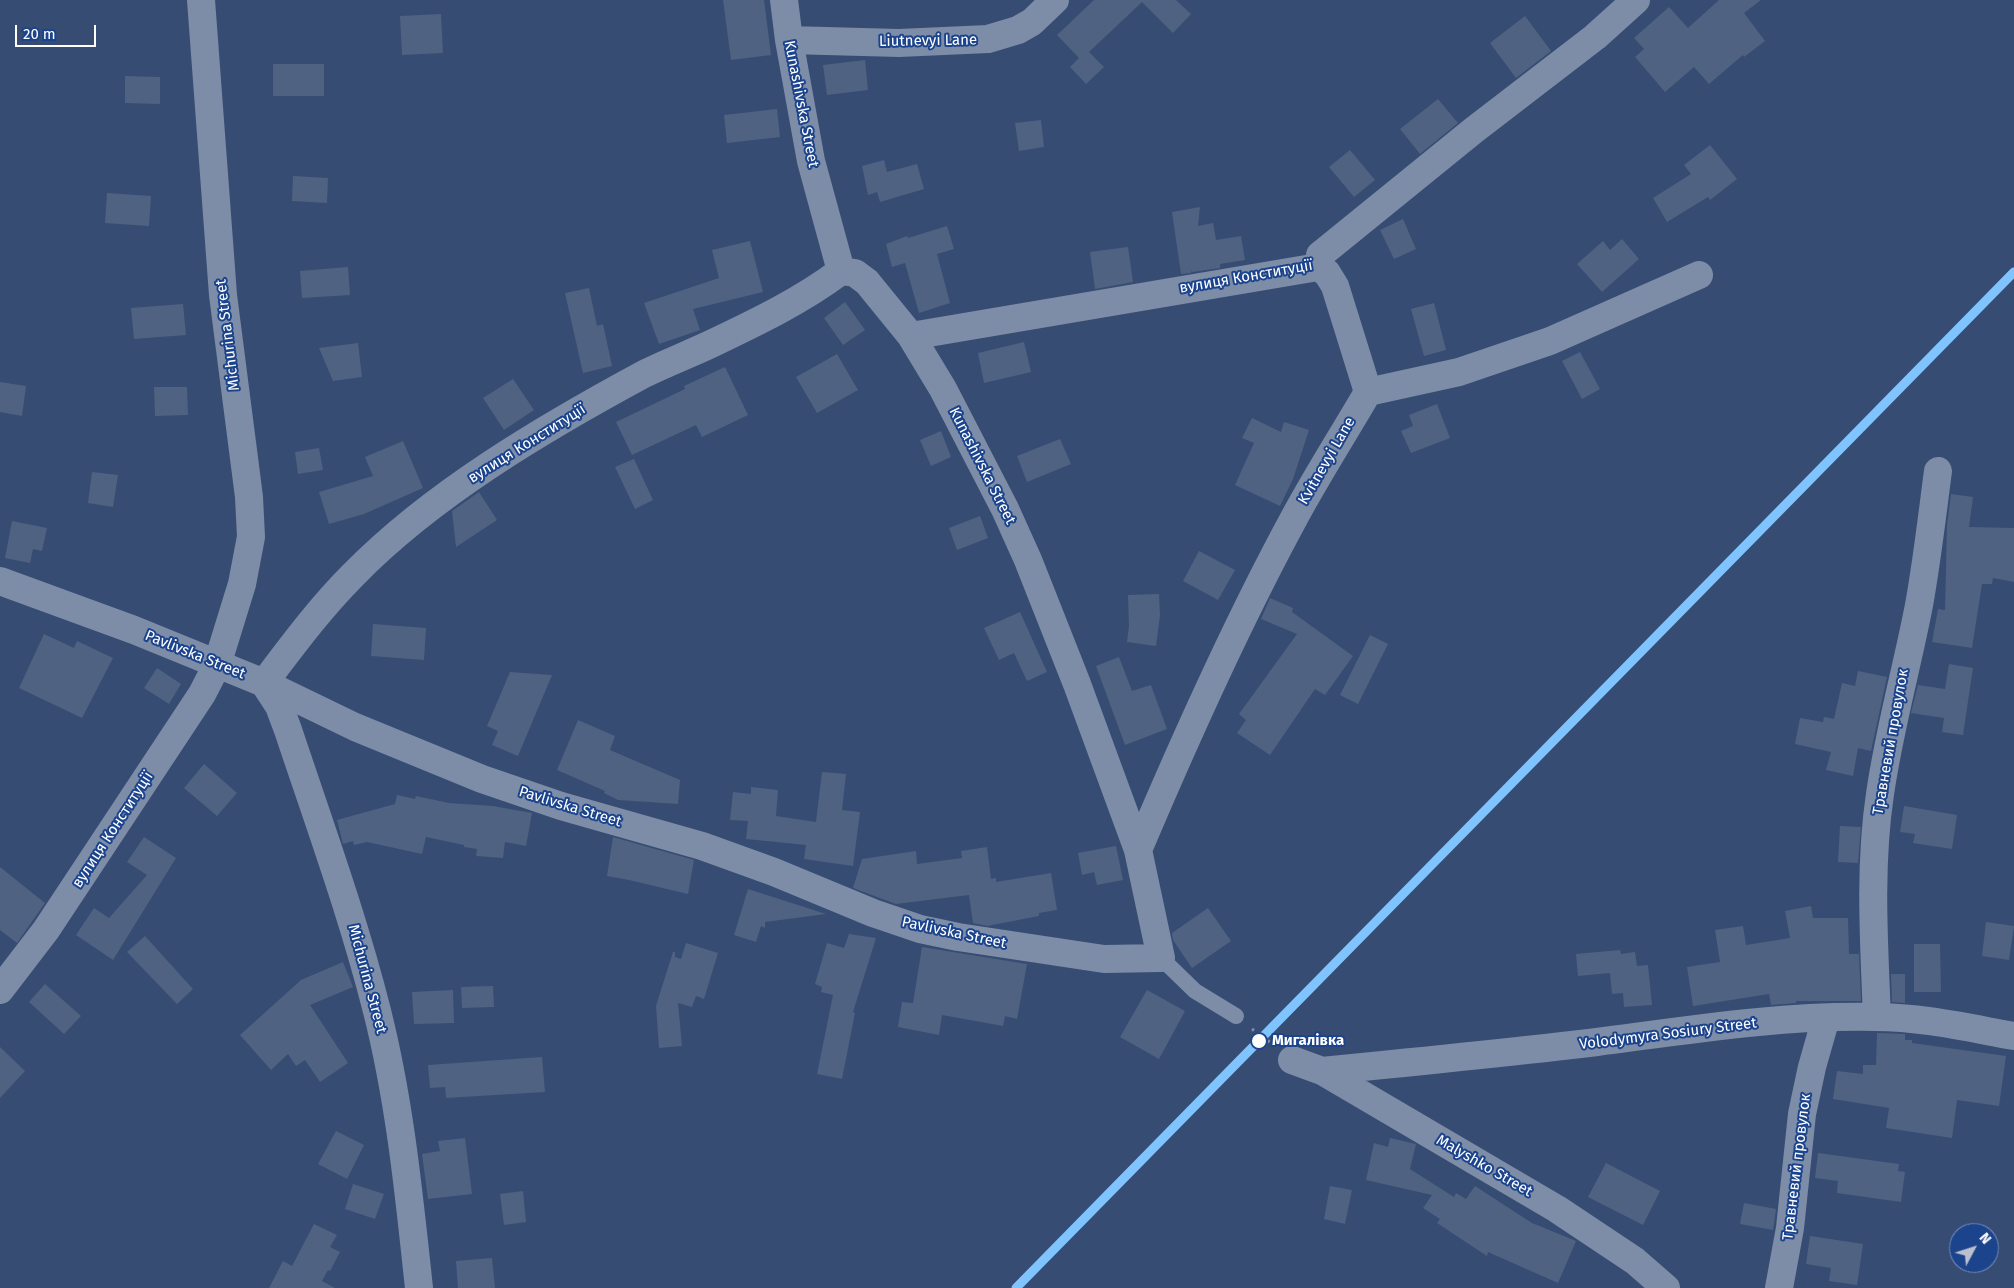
<!DOCTYPE html>
<html>
<head>
<meta charset="utf-8">
<style>
  body { margin:0 }
  #map { position:relative; width:2014px; height:1288px; overflow:hidden; background:#364c73; font-family:"Fira Sans",sans-serif }
  canvas { display:block }
  .north { position:absolute; left:1949px; top:1223px; width:50px; height:50px; box-sizing:border-box; background:#1c448d; border:1px solid #778fbb; border-radius:50%; rotate:50deg; font-size:14px; font-weight:700; line-height:20px; text-align:center; color:#fff }
  .north::after { content:''; display:block; margin:auto; width:18px; height:22px; background:#b9c0ce; clip-path:polygon(50% 0,100% 100%,50% 72%,0 100%) }
  .scale { position:absolute; left:15px; top:25px; width:81px; height:22px; box-sizing:border-box; border:2px solid #fff; border-top:0; padding-left:6px; font-size:15px; line-height:18px; white-space:nowrap; color:#fff; -webkit-text-stroke:4px #1c448d; paint-order:stroke }
</style>
</head>
<body>
<div id="map">
<canvas width="2014" height="1288"></canvas>
<div class="north">N</div>
<div class="scale">20 m</div>
</div>
<script>
const ctx = document.querySelector('canvas').getContext('2d');
ctx.lineJoin = 'round';
function fillPath(path, color) { ctx.fillStyle = color; ctx.fill(path, 'evenodd'); }
function strokePath(path, color, width, dash) { ctx.strokeStyle = color; ctx.lineWidth = width; ctx.lineCap = dash ? 'butt' : 'round'; ctx.setLineDash(dash || []); ctx.stroke(path); }
function label(font, color, halo, rows, align = 'center') {
  ctx.font = font + ' "Fira Sans",sans-serif'; ctx.lineWidth = 4; ctx.setLineDash([]); ctx.textBaseline = 'middle'; ctx.strokeStyle = halo; ctx.fillStyle = color; for (const [text, x, y, turn = 0] of rows) {
    ctx.save(); ctx.translate(x, y); ctx.rotate((+turn || 0) * Math.PI / 180); ctx.textAlign = isNaN(turn) ? turn : align; if (halo) ctx.strokeText(text, 0, 0); ctx.fillText(text, 0, 0); ctx.restore();
  }
}
const building = new Path2D(`
  M723 0H764L771 55 731 60Z
  M1094 0H1176L1191 14 1173 33 1142 2 1089 52 1104 67 1086 84 1070 67 1079 58 1057 35Z
  M1719 0H1761L1744 13 1765 41 1744 57 1743 55 1709 84 1694 67 1665 92 1635 57 1644 49 1634 38 1669 7 1688 28Z
  M441 14 443 53 402 55 400 16Z
  M1525 16 1551 51 1516 78 1490 43Z
  M865 60 868 90 827 95 823 65Z
  M273 64H324V96H273Z
  M125 76 160 77V104L125 103Z
  M1438 99 1458 123 1420 154 1400 129Z
  M777 109 780 137 727 143 724 115Z
  M1041 120 1044 147 1019 151 1015 123Z
  M1710 145 1737 179 1710 200 1708 197 1667 222 1653 198 1691 174 1684 165Z
  M1350 150 1375 180 1354 197 1329 167Z
  M884 160 887 172 917 164 924 189 880 202 877 192 868 195 862 166Z
  M293 176 328 178 327 203 292 201Z
  M107 193 151 196 149 226 105 223Z
  M1200 207 1198 226 1213 223 1216 240 1241 236 1245 260 1220 264V268L1192 272V270L1191 273 1181 274 1172 212Z
  M1403 219 1416 249 1394 259 1380 230Z
  M947 226 954 249 937 254 950 303 919 313 905 263 892 267 886 244 907 236 908 238Z
  M1622 239 1639 259 1602 292 1577 264 1603 241 1610 250Z
  M750 241 763 292 693 309 700 330 659 344 644 303 719 278 712 250Z
  M1128 247 1133 282 1095 289 1090 252Z
  M348 267 350 295 302 298 300 271Z
  M589 288 597 326 603 324 612 366 583 373 565 293Z
  M845 302 865 330 843 345 824 318Z
  M1434 303 1446 350 1424 356 1411 309Z
  M183 304 186 335 134 339 131 308Z
  M1024 342 1031 372 984 383 978 353Z
  M358 343 362 377 333 381 319 348Z
  M1580 352 1600 389 1582 399 1562 361Z
  M837 354 858 390 817 413 796 377Z
  M725 367 748 415 702 437 696 425 632 455 616 422 685 389 684 386Z
  M513 379 534 410 504 430 483 398Z
  M0 382 26 386 22 416 0 412Z
  M154 387H187L188 415 155 416Z
  M1437 404 1450 438 1411 453 1401 431 1413 426 1409 415Z
  M1252 418 1281 432 1284 422 1309 430 1293 479 1280 506 1235 485 1254 443 1242 438Z
  M941 431 951 457 931 466 920 440Z
  M1060 439 1071 464 1027 482 1017 456Z
  M403 441 423 488 364 514 329 524 319 492 373 476 365 457Z
  M319 448 323 470 298 474 295 452Z
  M634 459 653 500 635 509 615 467Z
  M92 472 118 475 113 507 88 503Z
  M479 492 497 520 456 547 452 511Z
  M1951 494 1973 497 1969 527 2014 528V582L1993 578 1992 584H1982L1972 648 1932 642 1938 609 1945 610 1947 526Z
  M980 516 988 538 957 550 949 528Z
  M12 521 47 528 42 551 33 549 30 563 5 558Z
  M1199 551 1235 570 1218 600 1183 581Z
  M1159 594 1160 615 1156 646 1127 642 1129 626 1128 595Z
  M1270 598 1293 608 1292 612 1353 656 1325 695 1315 689 1270 755 1237 733 1246 720 1239 714 1297 634 1261 619Z
  M1020 612 1047 672 1027 681 1014 653 999 660 984 628Z
  M373 624 426 628 424 660 371 656Z
  M44 634 74 648 77 641 113 658 82 718 19 688Z
  M1370 635 1388 644 1358 704 1340 695Z
  M1119 657 1132 691 1151 685 1167 729 1125 745 1096 666Z
  M1949 664 1973 668 1963 735 1942 732 1944 718 1911 713 1918 685 1945 689Z
  M157 668 181 684 169 704 144 688Z
  M1858 671 1887 677 1871 751 1858 748 1853 776 1826 770 1831 752 1795 744 1800 718 1823 722 1824 717 1834 719 1842 683 1855 686Z
  M510 672 552 675 518 756 492 745 498 731 487 726Z
  M578 720 615 736 610 750 680 780 678 804 618 800 604 793 605 791 557 770Z
  M204 764 237 793 217 816 184 788Z
  M822 772 846 774 842 810 860 812 853 866 804 859 806 845 746 839 748 821 730 820 733 792 751 794V787L778 790 776 816 816 822Z
  M397 795 415 799 416 796 449 803 493 806 532 813 526 846 505 842 503 858 476 856 477 849 464 847V845L426 837 422 854 367 842 354 845 353 841 343 844 337 820 395 804Z
  M1904 806 1957 815 1952 849 1913 843 1915 834 1900 832Z
  M1840 826 1861 827 1858 863 1838 862Z
  M144 837 176 858 113 960 76 935 94 908 109 918 147 875 127 862Z
  M613 837 694 860 688 894 629 880 607 876Z
  M1116 846 1123 880 1097 885 1094 872 1082 875 1078 853Z
  M987 847 991 879 996 878V882L1051 873 1057 910 1039 913V916L987 926 973 923 969 895 896 904 853 888 862 859 916 851 917 864 962 858 961 851Z
  M0 867 45 903 17 943 0 930Z
  M748 889 826 914 765 922V928L761 926 756 942 734 935Z
  M1811 906 1813 918H1848L1849 954H1859L1861 1001H1796V1003L1771 1005 1769 994 1693 1006 1687 967 1720 962 1715 930 1743 926 1746 945 1790 938 1785 911Z
  M1208 908 1231 941 1192 968 1173 940 1172 933Z
  M1986 922 2014 926 2009 960 1982 956Z
  M849 934 876 938 853 1012 855 1013 842 1079 817 1074 833 995 821 992 822 987 815 984 827 943 844 948Z
  M145 936 193 989 177 1004 127 952Z
  M686 943 718 953 704 999 696 996 692 1007 678 1003 682 1046 659 1048 656 1006 673 952H675V957L681 959Z
  M1914 944H1940L1941 992H1914Z
  M922 947 1027 964 1017 1019 1005 1016 1003 1026 942 1015 939 1035 898 1027 902 1002 913 1003Z
  M1620 950 1621 954 1635 952 1637 966 1648 965 1652 1005 1624 1007 1623 993 1612 994 1610 973 1578 976 1576 954Z
  M343 962 353 987 310 1005 348 1063 320 1082 305 1060 296 1066 288 1054 271 1070 240 1035 301 980Z
  M1891 974H1905V1003L1892 1002Z
  M45 984 81 1016 64 1034 29 1002Z
  M493 986 494 1007 462 1008 461 987Z
  M453 990 454 1023 414 1024 412 992Z
  M1147 990 1185 1011 1159 1059 1120 1037Z
  M1877 1033 1905 1034V1040H1912V1043L2006 1056 1999 1106 1957 1100 1952 1138 1886 1128 1889 1108 1833 1099 1837 1071 1863 1074V1065H1876Z
  M0 1047 25 1071 0 1098Z
  M542 1057 545 1092 446 1098 445 1087 430 1088 428 1065Z
  M336 1131 364 1145 347 1179 318 1164Z
  M465 1138 472 1194 428 1199 422 1154 440 1151 438 1141Z
  M1390 1138 1416 1144 1410 1169 1454 1197 1456 1193 1466 1199 1475 1186 1532 1223 1576 1241 1558 1283 1488 1252 1487 1256 1437 1223 1440 1219 1423 1208 1432 1195 1366 1180 1374 1143 1388 1147Z
  M1818 1153 1899 1164 1898 1171 1905 1172 1901 1202 1837 1193 1838 1181 1815 1178Z
  M1606 1163 1660 1191 1643 1225 1588 1197Z
  M353 1184 384 1194 375 1219 345 1209Z
  M1330 1186 1352 1190 1345 1224 1324 1219Z
  M523 1191 526 1222 504 1225 500 1194Z
  M1744 1203 1776 1209 1773 1230 1740 1224Z
  M314 1224 337 1235 330 1247 340 1252 330 1271 328 1270 322 1281 335 1288H269L283 1261 292 1266Z
  M1810 1236 1863 1244 1857 1285 1829 1281 1831 1268 1806 1264Z
  M492 1258 495 1288H458L456 1261Z`);
const path = new Path2D(`
  M1252 1029 1271 1043`);
const lane = new Path2D(`
  M1161 958 1195 991 1236 1016`);
const street = new Path2D(`
  M789 40 899 43 988 39 1018 30 1032 22 1055 0
  M1318 267 1327 273 1335 286 1368 392
  M911 336 1318 267 1320 255 1474 130 1595 37 1636 0
  M0 581 134 630 264 683 355 727 482 779 561 806 702 846 774 872 873 913 920 929 958 937 1104 959 1161 958 1138 850 1077 684 1028 560 1005 509 943 389 911 336 867 282 855 273 841 271 811 161 789 40 784 0
  M1138 850C1185 739 1235 627 1293 520 1316 477 1343 435 1368 392L1459 372 1550 341 1699 275
  M0 990 46 930 202 694 217 665 242 584 251 537 249 497 223 295 201 0
  M1877 1017C1874 943 1869 867 1880 794 1889 730 1907 668 1919 605 1927 561 1932 516 1938 471
  M1292 1060 1322 1071 1557 1209 1635 1261 1666 1288
  M1322 1071C1414 1062 1505 1053 1597 1042 1689 1030 1782 1015 1875 1017 1922 1017 1969 1028 2014 1036
  M419 1288C409 1195 400 1102 377 1011 353 916 319 823 288 730L279 706 264 683C292 646 320 608 353 575 432 494 544 428 644 374 666 363 690 354 713 343 757 322 801 301 841 271
  M1779 1288 1790 1228 1802 1114 1812 1067 1826 1018`);
const rail1 = new Path2D(`
  M1016 1288 2014 272`);
const markers = [
  [1259,1041,8,"#fff"]
];
const streetNames = [
  ["Liutnevyi Lane",928,41,-1],
  ["Kunashivska Street",801,104,79],
  ["вулиця Конституції",1246,277,-10],
  ["Michurina Street",228,335,-97],
  ["вулиця Конституції",527,444,-32],
  ["Kvitnevyi Lane",1327,461,-60],
  ["Kunashivska Street",982,466,63],
  ["Pavlivska Street",195,655,22],
  ["Травневий провулок",1891,742,-80],
  ["Pavlivska Street",570,807,17],
  ["вулиця Конституції",113,830,-57],
  ["Pavlivska Street",954,933,12],
  ["Michurina Street",367,979,75],
  ["Volodymyra Sosiury Street",1668,1034,-7],
  ["Malyshko Street",1484,1166,30],
  ["Травневий провулок",1797,1167,-83]
];
const stopNames = [
  ["Мигалівка",1272,1041]
];
fillPath(building, '#506282');
strokePath(path, '#7d8da7', 3, [2.5, 4]);
strokePath(lane, '#7d8da7', 16);
strokePath(street, '#7d8da7', 28);
strokePath(rail1, '#80c4ff', 9);
for (const [x, y, r, color] of markers) { const dot = new Path2D(); dot.arc(x, y, r, 0, 2 * Math.PI); ctx.fillStyle = color; ctx.fill(dot); strokePath(dot, '#1c448d', 2); }
label('15px', '#fff', '#1c448d', streetNames);
label('bold 15px', '#fff', '#1c448d', stopNames, 'left');
</script>
</body>
</html>
